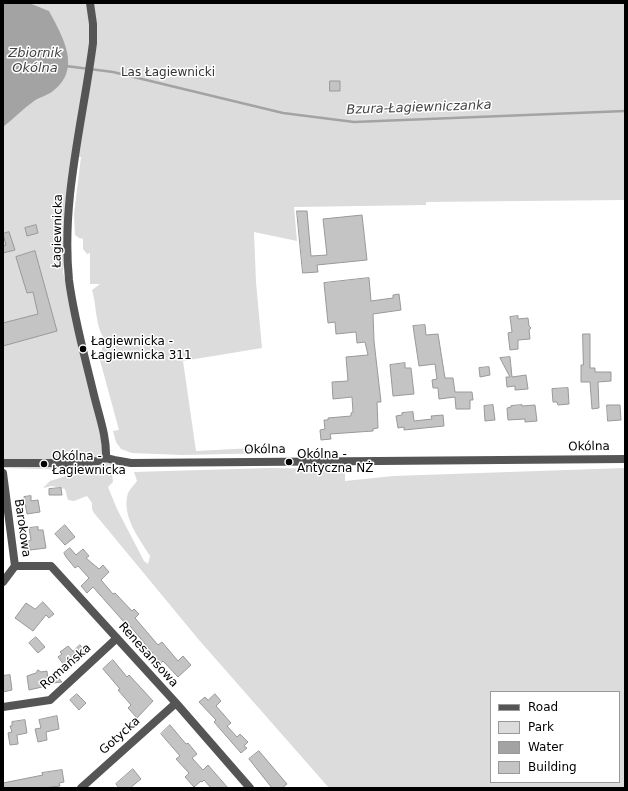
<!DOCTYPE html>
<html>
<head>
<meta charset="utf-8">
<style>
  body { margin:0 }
  #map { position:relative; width:628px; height:791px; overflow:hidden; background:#fff; font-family:"DejaVu Sans",sans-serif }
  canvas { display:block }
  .frame { position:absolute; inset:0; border:4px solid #000; pointer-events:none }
  .legend { position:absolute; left:490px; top:691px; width:130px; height:92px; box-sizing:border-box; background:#fff; border:1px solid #999; margin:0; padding:5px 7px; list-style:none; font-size:12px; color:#000 }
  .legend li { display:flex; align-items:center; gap:8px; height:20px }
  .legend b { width:20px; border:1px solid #999 }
</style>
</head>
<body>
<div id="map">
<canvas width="628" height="791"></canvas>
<div class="frame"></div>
<ul class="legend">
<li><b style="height:5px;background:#555"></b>Road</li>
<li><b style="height:11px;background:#dcdcdc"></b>Park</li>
<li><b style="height:11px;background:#a3a3a3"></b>Water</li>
<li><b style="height:11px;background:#c4c4c4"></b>Building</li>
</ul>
</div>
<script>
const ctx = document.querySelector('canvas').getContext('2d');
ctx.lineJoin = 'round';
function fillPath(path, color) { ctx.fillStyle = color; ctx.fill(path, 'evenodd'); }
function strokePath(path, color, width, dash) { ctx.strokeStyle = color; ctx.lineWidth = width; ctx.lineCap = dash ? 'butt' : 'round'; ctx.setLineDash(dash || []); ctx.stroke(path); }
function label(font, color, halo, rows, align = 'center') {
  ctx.font = font + ' "DejaVu Sans",sans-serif'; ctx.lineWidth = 3; ctx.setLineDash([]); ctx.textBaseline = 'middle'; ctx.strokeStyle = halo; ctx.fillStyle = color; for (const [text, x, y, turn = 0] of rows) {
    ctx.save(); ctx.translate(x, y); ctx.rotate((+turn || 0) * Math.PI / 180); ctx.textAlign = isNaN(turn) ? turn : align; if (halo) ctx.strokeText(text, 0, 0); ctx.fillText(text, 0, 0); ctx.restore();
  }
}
const green = new Path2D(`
  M3 3H625V200L426 202V205L294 207 297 241 254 232 256 282 262 348 183 361 196 451 272 447 273 453 182 455 132 453 121 449 116 442 113 431 119 430 98 353 102 352V348L108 342C95 333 97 305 92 290L100 284H90V253L87 254 83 249V239L79 238 75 235 74 214 81 157H79L63 272 114 471 3 468Z
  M269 468 345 469V481L393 476 625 468V788H329L199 640 94 513 92 509V503L87 496 74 501 68 500 65 489 52 486 43 488 50 481 63 477 74 471 112 473 113 482 108 487 117 509 144 561 148 564 150 556C139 538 121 516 128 493 130 489 134 485 137 481L134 472ZM491 692H619V782H491Z`);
const water = new Path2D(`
  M3 3H29L49 11C63 37 82 69 53 91 47 96 39 97 34 101 23 109 13 119 3 127Z`);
const stream = new Path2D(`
  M66 66 113 72 283 113 354 122 625 111`);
const building = new Path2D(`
  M330 81H340V91H330Z
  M297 211H307L311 256 327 255 323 219 362 215 367 260 317 265 318 272 303 273Z
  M36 225 38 233 27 236 25 228Z
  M9 232 15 250 3 253V246L6 245 3 234Z
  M35 251 57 331 3 346V323L38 314 33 292 27 293 16 257Z
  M369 278 371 301 393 298V295L399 294 401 310 373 314 374 341 381 402H377L378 428 373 429V431L330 434 331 439 321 440 320 430 325 429 324 420H328V418L351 416V413L353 412 352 397 333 399 332 382 348 381 346 357 368 355 365 342 357 343 356 332 336 334 335 322 328 323 324 283Z
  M518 316V319L528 318 529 326 531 328 529 330 530 339 518 340V349L510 350 508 333 512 332 510 317Z
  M425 325 426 335 438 334 445 378H453L455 392H472L473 400H470V409H456L455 397 439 399 438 388H433L432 380 437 379 435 364 419 366 413 326Z
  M583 334H590V368H595V372H611V381L598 382 599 408 592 409 590 382H581V365H583Z
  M510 357 512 377 526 375 528 389 515 390V386L507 387 506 377H510L500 358Z
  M405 363V368H411L414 394 393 396 390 365Z
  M489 367 490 375 480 377 479 368Z
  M568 388 569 404 558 405 557 402H553L552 389Z
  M493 405 495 420 485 421 484 406Z
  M522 405V406L535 405 537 421 525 422V419L508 420 507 408 511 407V406Z
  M607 405H620L621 420 608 421Z
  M413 412 414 421 432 419 431 416 443 415 444 426 404 430V427L398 428 396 416 402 415V413Z
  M61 488 62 495H49V489Z
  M31 496V501L38 500 40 512 27 514 24 497Z
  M65 525 75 537 65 545 55 534Z
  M38 527V530H43L46 548 30 550 28 541 31 540 29 528Z
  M70 548 76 555 83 549 89 556 86 558 99 569 103 565 109 572 101 580 113 594 115 593 132 611 134 609 139 614 135 618 158 645 162 642 178 661 183 656 191 665 178 677 163 661 161 663 125 620 124 622 93 587 87 593 81 586 89 578 78 566 75 568 66 557 64 553Z
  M43 602 54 614 49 618 46 615 33 631 15 618 26 603 35 609Z
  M36 637 45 647 38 653 29 643Z
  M80 645 87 653 76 662 68 661 64 665 58 657 62 654 60 652 68 646 73 651Z
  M113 660 127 677 129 675 153 701 137 718 128 708 131 705 118 690 120 689 103 669Z
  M38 670 41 672 47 671 48 681 55 674 62 682 44 684 42 687 29 690 27 676 36 673Z
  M10 675 12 690 3 692V676Z
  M77 694 86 703 79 710 70 700Z
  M215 694 221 701 216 706 231 723 227 726 237 737 240 734 248 742 244 746 247 748 241 753 214 722 216 720 199 702 205 697 208 700Z
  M57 716 59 729 46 732 47 740 38 742 35 729 41 728 39 720Z
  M25 720 27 733 17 735 18 744 10 745 8 733 12 732 10 726H12V722Z
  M170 725 186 744 188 743 197 754 192 758 203 770 208 765 228 788H211L204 780 202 782 201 781 194 787 185 777 189 773 176 759 180 756 161 734Z
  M259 751 287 784 282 788H272L249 759Z
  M133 769 141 779 130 788H119L116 784Z
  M62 770 64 782 59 783 60 786 43 788H3V783L43 775 42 773Z`);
const minor = new Path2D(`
  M90 3 93 24V43C83 121 61 200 69 280 74 319 85 357 94 395 99 416 107 437 106 458
  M3 463H81L98 461 106 458 114 460 131 463 625 459
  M3 473 15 566 3 582
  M15 566H51L176 703 250 788
  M3 707 50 700 117 638
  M81 788 176 703`);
const markers = [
  [83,349,4,"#000"],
  [289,462,4,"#000"],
  [44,464,4,"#000"]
];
const parkNames = [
  ["Las Łagiewnicki",168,73]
];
const streetNames = [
  ["Łagiewnicka",58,231,-89],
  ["Okólna",589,447,-1],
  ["Okólna",265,450,-1],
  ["Barokowa",22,528,82],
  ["Renesansowa",148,655,48],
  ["Romańska",66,667,-41],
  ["Gotycka",120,736,-42]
];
const poiNames = [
  ["Łagiewnicka -",91,342],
  ["Łagiewnicka 311",91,356],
  ["Okólna -",297,455],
  ["Antyczna NŻ",297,469],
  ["Okólna -",52,457],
  ["Łagiewnicka",52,471]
];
const waterNames = [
  ["Zbiornik",35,54],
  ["Okólna",35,69],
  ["Bzura-Łagiewniczanka",419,108,-2]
];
fillPath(green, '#dcdcdc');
fillPath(water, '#a3a3a3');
strokePath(stream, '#a3a3a3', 2.5);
fillPath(building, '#c4c4c4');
strokePath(building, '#999', 1);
strokePath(minor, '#555', 8);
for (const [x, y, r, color] of markers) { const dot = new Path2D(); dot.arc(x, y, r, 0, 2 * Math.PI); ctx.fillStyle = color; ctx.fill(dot); strokePath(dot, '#fff', 1.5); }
label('12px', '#333', '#fff', parkNames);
label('12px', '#000', '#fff', streetNames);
label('12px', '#000', '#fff', poiNames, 'left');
label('italic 13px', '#444', '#fff', waterNames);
</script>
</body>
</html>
